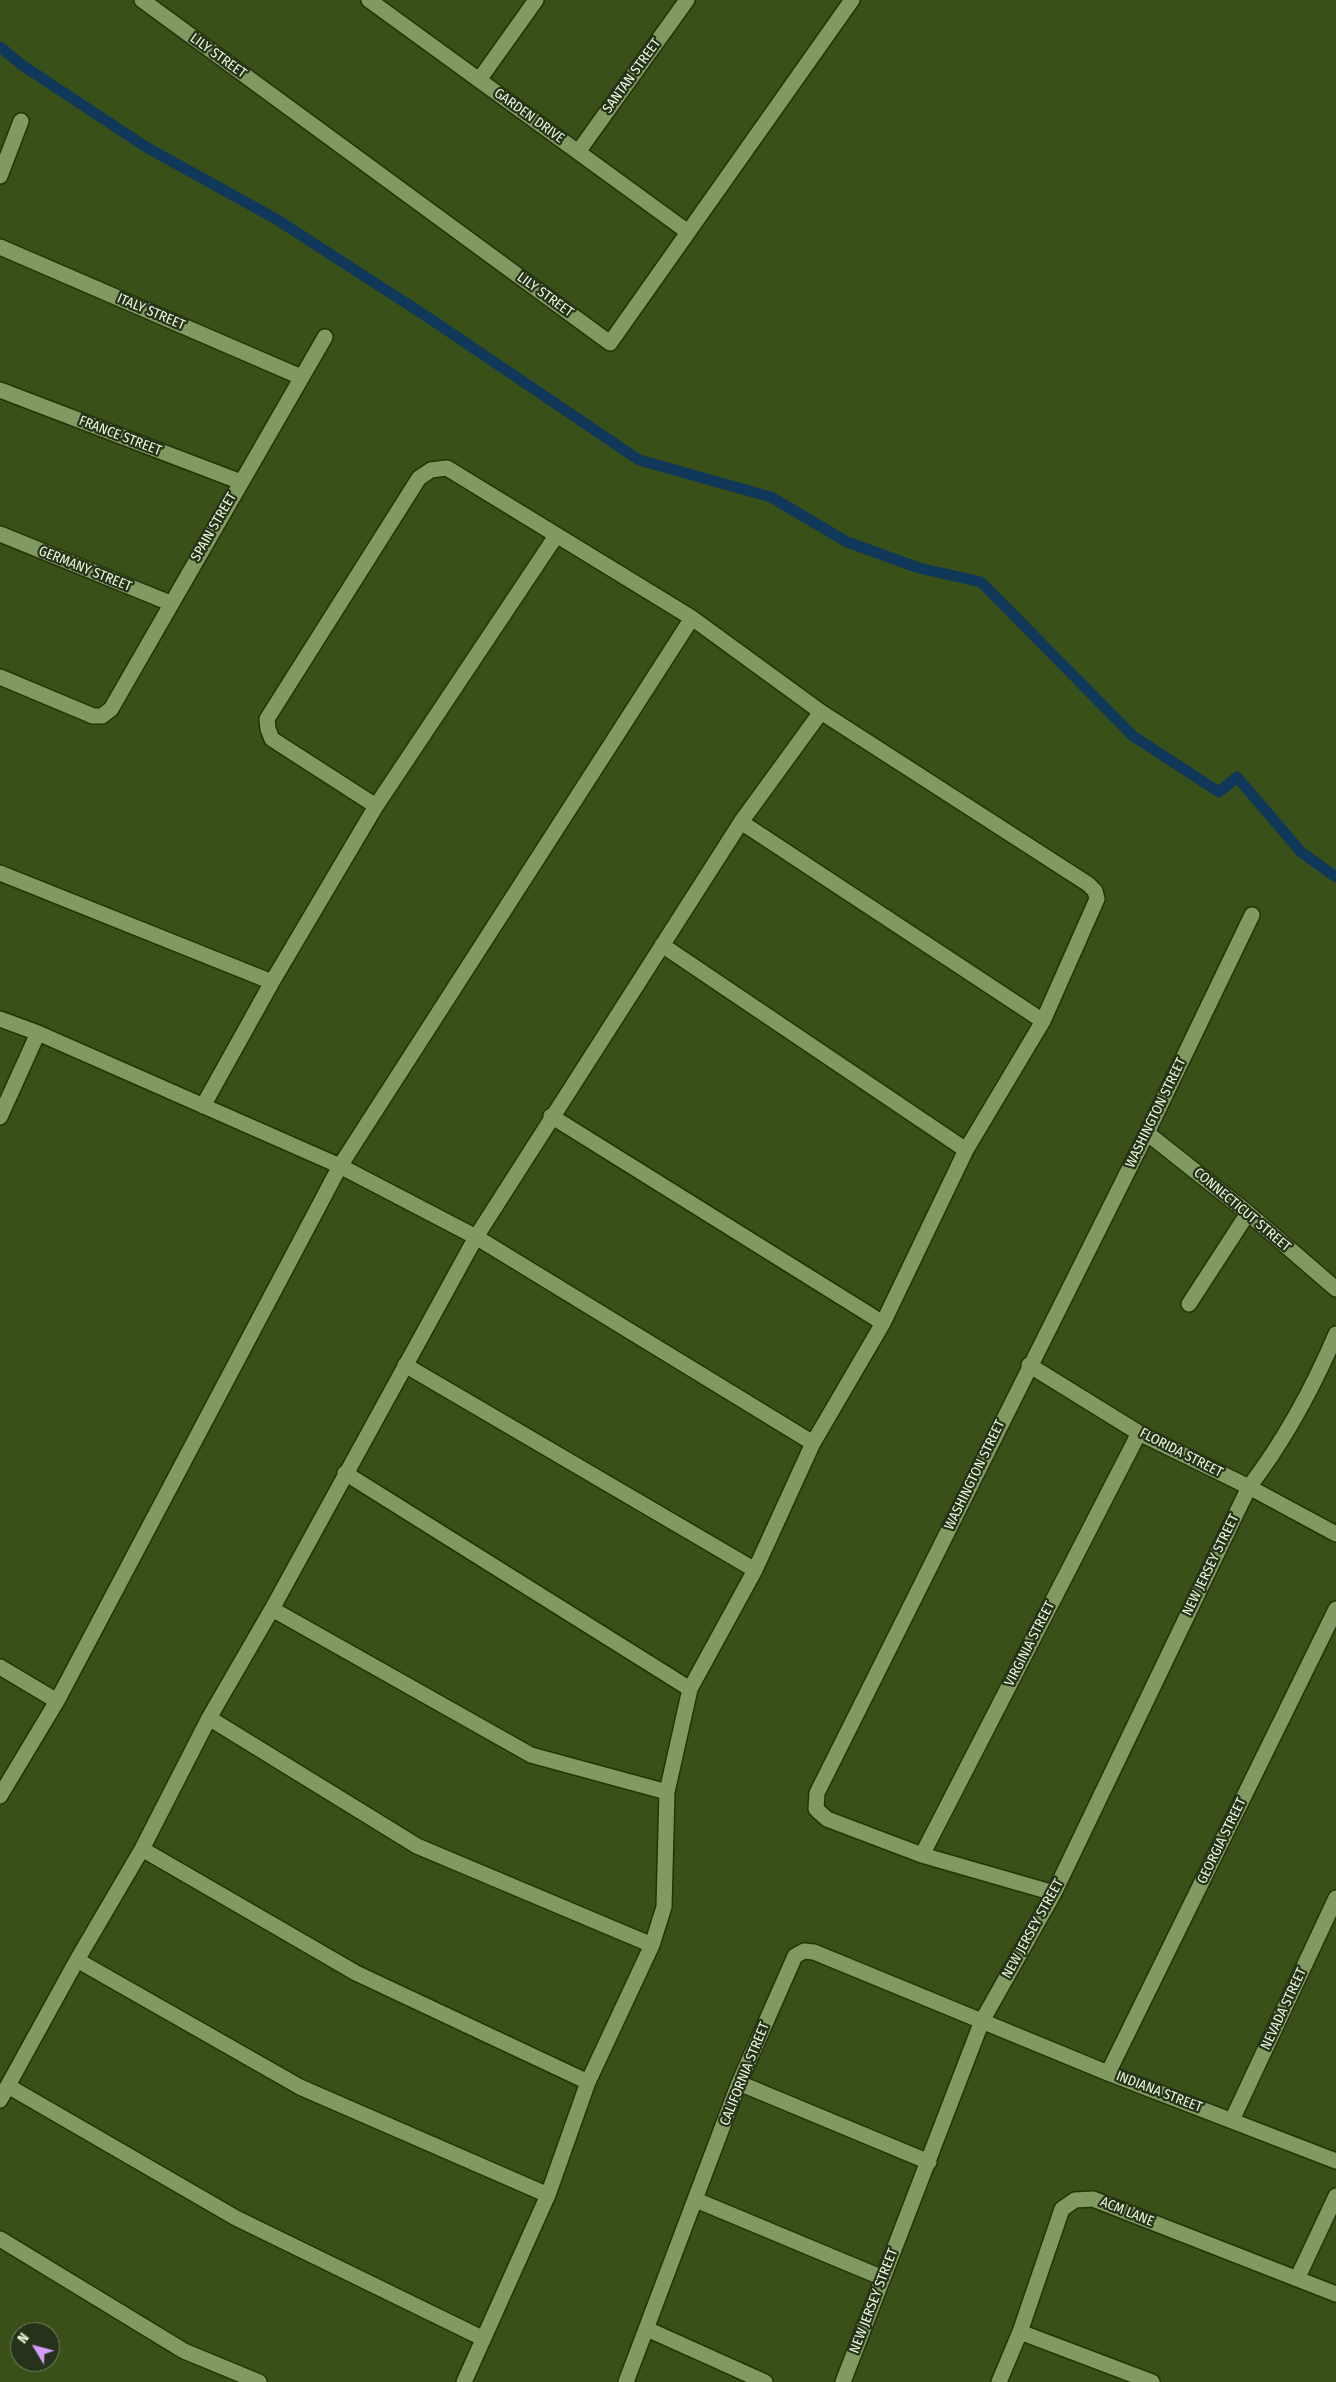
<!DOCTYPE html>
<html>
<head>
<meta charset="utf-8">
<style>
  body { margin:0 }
  #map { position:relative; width:1336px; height:2382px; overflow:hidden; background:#395018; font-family:"Fira Sans Condensed",sans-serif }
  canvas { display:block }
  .north { position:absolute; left:10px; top:2322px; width:50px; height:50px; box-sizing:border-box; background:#27321a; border:1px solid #758267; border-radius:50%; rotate:307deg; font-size:14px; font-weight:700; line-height:20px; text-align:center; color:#eaf9da }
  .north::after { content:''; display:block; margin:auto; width:18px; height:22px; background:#d29dfd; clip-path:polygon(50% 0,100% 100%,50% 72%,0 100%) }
</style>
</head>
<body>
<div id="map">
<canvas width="1336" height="2382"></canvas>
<div class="north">N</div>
</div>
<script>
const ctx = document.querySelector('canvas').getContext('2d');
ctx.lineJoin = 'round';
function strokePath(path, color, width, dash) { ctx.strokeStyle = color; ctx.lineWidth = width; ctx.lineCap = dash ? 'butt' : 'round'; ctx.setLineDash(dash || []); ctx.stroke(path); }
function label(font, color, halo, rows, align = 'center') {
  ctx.font = font + ' "Fira Sans Condensed",sans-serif'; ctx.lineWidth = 4.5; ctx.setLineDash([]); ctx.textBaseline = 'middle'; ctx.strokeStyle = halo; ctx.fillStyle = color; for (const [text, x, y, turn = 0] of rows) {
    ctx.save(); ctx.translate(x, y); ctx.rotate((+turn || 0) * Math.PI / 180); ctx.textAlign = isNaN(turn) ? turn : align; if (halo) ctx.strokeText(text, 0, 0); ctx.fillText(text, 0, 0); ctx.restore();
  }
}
const stream = new Path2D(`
  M0 47 22 65 146 147 276 219 426 316 639 460 771 497 847 542 919 568 981 582 1133 736 1219 792 1237 777 1301 852 1336 877`);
const street = new Path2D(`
  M142 0 610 343 852 0
  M369 0 688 232
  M479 80 536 0
  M578 152 687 0
  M0 176 21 121
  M0 247 301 377
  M0 390 241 482
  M0 534 170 603
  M0 677 93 716H102L111 709 325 337
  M376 806 272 739 268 729 267 719 419 478 431 470 447 468 692 618 821 712 1088 884 1095 891 1097 899 1043 1021 966 1150 883 1323 813 1443 755 1570 690 1689 667 1792 664 1907 652 1945 588 2082 548 2195 464 2382
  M741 822 1043 1021
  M0 873 272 982
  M662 945 966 1150
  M0 1019 38 1033 340 1166 476 1237 813 1443
  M203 1106 272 982 376 806 556 536
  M551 1116 883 1323
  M0 1117 38 1033
  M1147 1133 1248 1213 1336 1289
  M1189 1304 1248 1213
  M405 1365 755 1570
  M1029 1365 1139 1433 1249 1487 1336 1534
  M345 1473 690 1689
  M272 1609 531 1755 667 1792
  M0 1667 57 1701
  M209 1718 417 1846 652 1945
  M0 1796 57 1701 340 1166 692 618
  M142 1849 356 1973 588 2082
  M922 1855 1139 1433
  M1054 1893 922 1855 827 1819 816 1809 817 1793 1147 1133 1252 915
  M77 1960 300 2087 548 2195
  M1108 2073 1336 1609
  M739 2083 929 2162
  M8 2086 236 2218 482 2338
  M0 2100 77 1960 142 1849 209 1718 272 1609 476 1237 741 822 821 712
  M1232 2120 1336 1898
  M696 2200 883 2278
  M0 2239 184 2351 259 2382
  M1297 2279 1336 2196
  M647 2329 765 2382
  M1020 2332 1152 2382
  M626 2382 739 2083 795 1956 804 1951 814 1952 1108 2073 1336 2161
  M843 2382 982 2021 1054 1893 1249 1487C1284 1441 1313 1388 1336 1334
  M999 2382 1020 2332 1062 2209 1075 2200 1093 2199 1336 2294`);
const streetNames = [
  ["LILY STREET",218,56,36],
  ["SANTAN STREET",632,76,-54],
  ["GARDEN DRIVE",529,116,36],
  ["LILY STREET",545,295,36],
  ["ITALY STREET",151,312,23],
  ["FRANCE STREET",120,436,21],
  ["SPAIN STREET",214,527,-60],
  ["GERMANY STREET",85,569,22],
  ["WASHINGTON STREET",1156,1113,-64],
  ["CONNECTICUT STREET",1242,1210,40],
  ["FLORIDA STREET",1181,1453,27],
  ["WASHINGTON STREET",975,1475,-64],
  ["NEW JERSEY STREET",1211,1565,-64],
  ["VIRGINIA STREET",1030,1644,-63],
  ["GEORGIA STREET",1222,1841,-64],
  ["NEW JERSEY STREET",1033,1929,-61],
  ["NEVADA STREET",1284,2009,-65],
  ["CALIFORNIA STREET",745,2074,-68],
  ["INDIANA STREET",1159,2092,21],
  ["ACM LANE",1127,2212,22],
  ["NEW JERSEY STREET",874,2301,-69]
];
strokePath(stream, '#10385b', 11);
strokePath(street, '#233409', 18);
strokePath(street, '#809a61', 15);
label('14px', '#eaf9da', '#27321a', streetNames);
</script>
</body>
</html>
